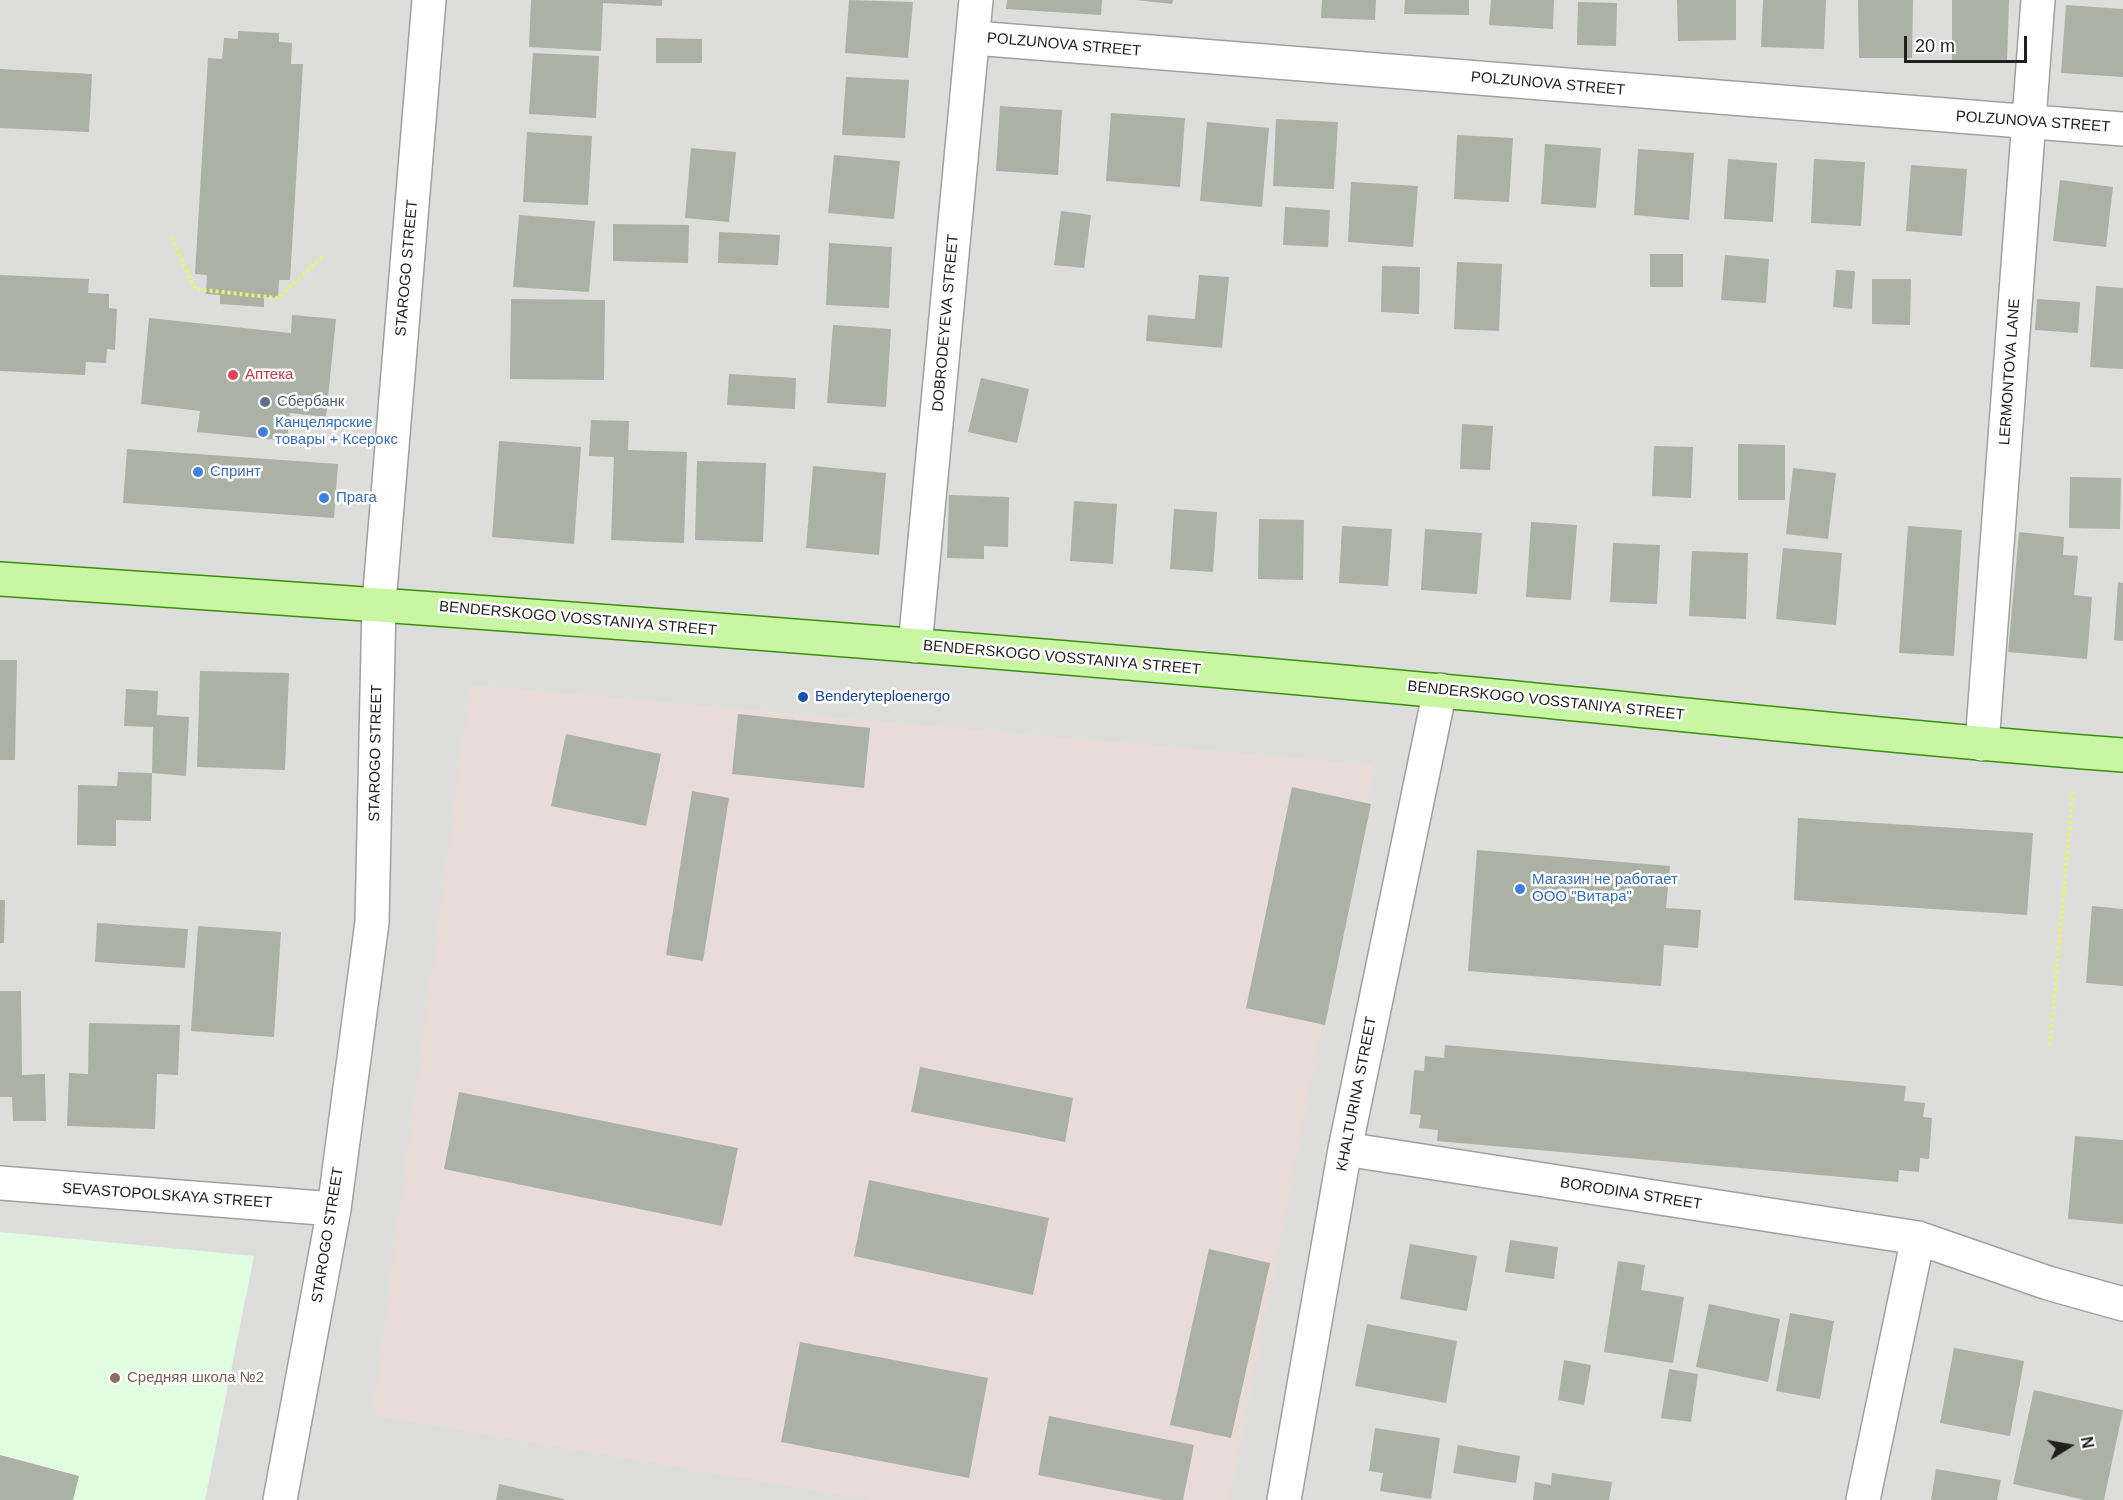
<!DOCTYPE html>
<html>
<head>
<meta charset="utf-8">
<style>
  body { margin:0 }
  #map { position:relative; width:2123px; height:1500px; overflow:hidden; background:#e9efe6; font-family:Helvetica,sans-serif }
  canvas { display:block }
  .north { position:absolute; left:2039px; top:1416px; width:60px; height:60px; -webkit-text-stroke:4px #fff; paint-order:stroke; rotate:79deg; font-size:16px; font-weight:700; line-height:24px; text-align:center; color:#1f1f1f }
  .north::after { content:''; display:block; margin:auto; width:21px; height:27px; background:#1f1f1f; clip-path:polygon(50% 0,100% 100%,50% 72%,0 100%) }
  .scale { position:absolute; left:1904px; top:36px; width:123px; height:27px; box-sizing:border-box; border:3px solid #1f1f1f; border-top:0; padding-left:8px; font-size:18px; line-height:21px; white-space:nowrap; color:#1f1f1f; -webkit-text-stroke:4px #fff; paint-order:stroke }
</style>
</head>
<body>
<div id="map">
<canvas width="2123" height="1500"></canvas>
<div class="north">N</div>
<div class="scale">20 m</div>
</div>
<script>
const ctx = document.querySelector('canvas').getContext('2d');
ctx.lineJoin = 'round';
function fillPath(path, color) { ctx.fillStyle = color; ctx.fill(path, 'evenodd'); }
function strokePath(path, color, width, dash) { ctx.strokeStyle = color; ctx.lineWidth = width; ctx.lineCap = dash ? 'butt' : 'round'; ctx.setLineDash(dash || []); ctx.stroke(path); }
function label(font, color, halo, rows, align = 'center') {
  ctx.font = font + ' Helvetica,sans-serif'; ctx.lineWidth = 5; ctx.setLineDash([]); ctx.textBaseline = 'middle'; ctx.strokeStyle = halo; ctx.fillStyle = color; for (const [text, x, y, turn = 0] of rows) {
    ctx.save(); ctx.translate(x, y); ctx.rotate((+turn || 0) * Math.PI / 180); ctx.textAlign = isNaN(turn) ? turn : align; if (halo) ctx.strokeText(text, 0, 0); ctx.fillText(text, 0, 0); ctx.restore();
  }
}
const residential = new Path2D(`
  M0 0H2123V1500H0Z`);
const industrial = new Path2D(`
  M470 685 1374 765 1229 1500H871L372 1415Z`);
const education = new Path2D(`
  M0 1232 254 1256 205 1500H0Z`);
const building = new Path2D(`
  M531 0H662V6L603 3 601 51 529 47Z
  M849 0 913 2 908 58 845 53Z
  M1007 0H1102L1101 15 1006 9Z
  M1136 0H1173L1172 4Z
  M1322 0H1376L1375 20 1321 18Z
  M1405 0H1469V15L1404 14Z
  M1491 0H1554L1553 29 1489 25Z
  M1677 0H1736V40L1678 41Z
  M1763 0H1826L1824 49 1761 47Z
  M1858 0H1913L1912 58H1859Z
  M1952 0H2009L2007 62 1952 60Z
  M1578 2 1617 3 1616 46 1577 45Z
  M2066 5 2123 9V77L2061 73Z
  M238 31 279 33V42L292 43 291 64H303L290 280H279L278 298 264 297V307L220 304V295L206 294 207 275 195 274 208 58 222 59 224 38 238 39Z
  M656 38 702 39V63H656Z
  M533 53 599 56 596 118 529 114Z
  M0 69 92 74 89 132 0 128Z
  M846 77 909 80 905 138 842 135Z
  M1000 106 1062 110 1058 175 996 171Z
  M1111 113 1185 118 1180 187 1106 181Z
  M1276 119 1338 122 1334 189 1273 186Z
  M1207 122 1269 128 1262 207 1200 201Z
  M527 132 592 136 588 205 523 202Z
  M1457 135 1513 138 1509 202 1454 199Z
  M1545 144 1601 148 1596 208 1541 204Z
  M691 148 736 152 729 222 685 218Z
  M1638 149 1694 153 1689 220 1634 215Z
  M834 155 900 161 894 219 828 213Z
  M1728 159 1777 163 1773 222 1724 219Z
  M1814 159 1865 162 1861 226 1811 223Z
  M1911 165 1967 169 1962 236 1906 231Z
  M2060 180 2113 187 2106 247 2053 241Z
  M1351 182 1418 186 1413 247 1348 242Z
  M1285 207 1330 210 1328 247 1283 245Z
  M1061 211 1091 215 1084 268 1054 265Z
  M519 215 595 221 589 292 513 287Z
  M613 224 689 225 688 263 613 261Z
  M719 232 780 235 778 265 718 263Z
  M829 243 892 247 889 308 826 305Z
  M1650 254H1683V287H1650Z
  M1725 255 1769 259 1766 303 1721 300Z
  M1457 262 1502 264 1499 331 1454 329Z
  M1382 266 1420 267 1419 314 1381 312Z
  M1836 270 1855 271 1852 309 1833 307Z
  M0 275 89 279 88 293 109 294V308L117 309 115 350 107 349 106 363 86 362 85 375 0 371Z
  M1199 275 1229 277 1222 348 1146 341 1148 315 1195 319Z
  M1872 279H1911L1910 325 1872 324Z
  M2096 286 2123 288V369L2090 367Z
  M511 299 605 300 604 380 510 379Z
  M2037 299 2080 302 2078 333 2035 330Z
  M292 315 336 319 326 417 290 413 287 441 197 432 200 411 141 404 149 318 291 333Z
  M833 325 891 329 886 407 827 403Z
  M729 374 796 378 795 409 727 405Z
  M981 378 1029 389 1017 443 968 432Z
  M591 420 629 421 628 450 687 452 684 543 611 540 614 457 589 456Z
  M1462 424 1493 426 1490 470 1460 469Z
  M499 441 581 447 574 544 492 537Z
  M1738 444 1785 445V500H1738Z
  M1654 446 1693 447 1691 498 1652 496Z
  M127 449 338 464 334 518 123 503Z
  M697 461 766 463 763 542 695 540Z
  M813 466 886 473 879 555 806 548Z
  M1793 468 1836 473 1828 539 1786 534Z
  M2070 477 2121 478 2120 529 2069 528Z
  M949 495 1009 497 1008 547 984 546V559L947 558Z
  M1074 501 1117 504 1113 564 1070 561Z
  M1174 509 1217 512 1213 572 1170 569Z
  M1259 519 1304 520 1303 580 1258 579Z
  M1531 522 1577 525 1571 600 1526 597Z
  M1342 526 1392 529 1388 586 1339 583Z
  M1908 526 1962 530 1954 656 1899 653Z
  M1425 529 1482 533 1477 594 1421 590Z
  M2019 532 2064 537 2063 555 2078 556 2074 595 2092 597 2087 659 2008 652Z
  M1613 543 1660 545 1657 604 1610 602Z
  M1783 548 1842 553 1836 625 1776 619Z
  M1692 551 1748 553 1746 619 1689 616Z
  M2118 582 2123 583V641L2114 640Z
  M0 660H17L15 760H0Z
  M200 671 289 673 285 770 197 767Z
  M126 689 158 691 157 715 189 717 186 776 152 773 153 727 124 726Z
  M738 714 870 728 864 788 732 774Z
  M566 734 661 754 646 826 551 806Z
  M118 772 152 773 151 821 116 820V846L77 845 78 785 117 786Z
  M1292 787 1371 804 1325 1025 1246 1008Z
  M692 791 729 798 703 961 666 955Z
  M1798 818 2033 833 2027 915 1794 900Z
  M1477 850 1670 866 1666 908 1701 910 1698 948 1664 945 1661 986 1468 971Z
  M0 900H5L4 943H0Z
  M2092 906 2123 909V986L2086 983Z
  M97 923 188 929 185 968 95 962Z
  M198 926 281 932 274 1037 191 1031Z
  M0 991H21L22 1075 45 1074 46 1121H13L12 1097H0Z
  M89 1023 180 1025 178 1075 157 1074 155 1129 67 1126 69 1073 88 1074Z
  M1445 1045 1906 1086 1904 1101 1925 1103 1923 1117 1932 1118 1929 1159 1920 1158 1919 1172 1899 1170 1898 1182 1437 1141 1438 1130 1419 1128 1421 1115 1410 1114 1414 1070 1424 1071 1425 1056 1444 1058Z
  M920 1067 1073 1098 1065 1142 911 1112Z
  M459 1092 738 1148 722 1226 444 1169Z
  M2075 1136 2123 1140V1224L2068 1219Z
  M869 1180 1049 1218 1033 1295 854 1256Z
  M1510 1240 1558 1247 1554 1279 1505 1272Z
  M1410 1244 1477 1256 1467 1311 1400 1299Z
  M1209 1249 1270 1263 1231 1438 1170 1425Z
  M1618 1261 1645 1265 1641 1290 1684 1297 1673 1363 1604 1352Z
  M1709 1304 1780 1319 1768 1382 1696 1367Z
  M1790 1313 1834 1321 1820 1399 1776 1391Z
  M1367 1324 1457 1341 1446 1403 1355 1386Z
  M800 1342 988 1378 969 1478 781 1442Z
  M1954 1348 2024 1361 2010 1436 1940 1423Z
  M1564 1360 1591 1365 1584 1405 1558 1400Z
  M1669 1369 1698 1374 1691 1422 1661 1418Z
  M2034 1390 2123 1410 2104 1500H2085L2013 1484Z
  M1049 1416 1194 1445 1183 1500H1164L1038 1475Z
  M1375 1428 1440 1438 1431 1499 1380 1491 1383 1473 1369 1471Z
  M1458 1445 1520 1456 1516 1483 1453 1473Z
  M0 1455 79 1476 73 1500H0Z
  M1936 1469 2001 1480 1997 1500H1931Z
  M1552 1473 1612 1482 1609 1500H1533L1535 1482 1551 1485Z
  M499 1484 564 1499V1500H496Z`);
const path = new Path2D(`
  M171 237 195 289 278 298 322 257
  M2050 1045 2073 789`);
const minor = new Path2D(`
  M974 38 2123 129
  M915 646 976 0
  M1982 744 2038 0
  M1345 1149 1918 1238 2048 1283 2123 1304
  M0 1183 334 1209
  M280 1500 334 1209 372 922 379 603
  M1284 1500 1345 1149 1440 690
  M1863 1500 1918 1238`);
const tertiary = new Path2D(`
  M379 603 429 0`);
const primary = new Path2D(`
  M0 579C481 611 961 646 1441 691 1668 712 1895 738 2123 755`);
const markers = [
  [233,375,6,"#e0444e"],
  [265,402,6,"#5c6f8a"],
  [263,432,6,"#3f7fe0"],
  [198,472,6,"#3f7fe0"],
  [324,498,6,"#3f7fe0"],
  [803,697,6,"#1a4fb4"],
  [1520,889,6,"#3f7fe0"],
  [115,1378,6,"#8d6e63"]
];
const streetNames = [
  ["POLZUNOVA STREET",1064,45,5],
  ["POLZUNOVA STREET",1548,84,5],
  ["POLZUNOVA STREET",2033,122,4],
  ["STAROGO STREET",407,268,-85],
  ["DOBRODEYEVA STREET",946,323,-85],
  ["LERMONTOVA LANE",2010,372,-86],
  ["BENDERSKOGO VOSSTANIYA STREET",578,619,5],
  ["BENDERSKOGO VOSSTANIYA STREET",1062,658,5],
  ["BENDERSKOGO VOSSTANIYA STREET",1546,701,6],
  ["STAROGO STREET",376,753,-89],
  ["KHALTURINA STREET",1357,1094,-79],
  ["BORODINA STREET",1631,1194,9],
  ["SEVASTOPOLSKAYA STREET",167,1196,4],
  ["STAROGO STREET",328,1235,-81]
];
const healthNames = [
  ["Аптека",245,375]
];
const serviceNames = [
  ["Сбербанк",277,402]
];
const shopNames = [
  ["Канцелярские",275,423],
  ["товары + Ксерокс",275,440],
  ["Спринт",210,472],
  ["Прага",336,498],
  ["Магазин не работает",1532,880],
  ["ООО \"Витара\"",1532,897]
];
const transitNames = [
  ["Benderyteploenergo",815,697]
];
const educationNames = [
  ["Средняя школа №2",127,1378]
];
fillPath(residential, '#dddddc');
fillPath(industrial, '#e8dbd8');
fillPath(education, '#e1fde1');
fillPath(building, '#acb1a5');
strokePath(minor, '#a0a0a0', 36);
strokePath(tertiary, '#a0a0a0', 36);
strokePath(primary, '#399109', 36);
strokePath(path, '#e8f274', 4, [3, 3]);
strokePath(minor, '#fff', 33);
strokePath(tertiary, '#fff', 33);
strokePath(primary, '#c9f6a3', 33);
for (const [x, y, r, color] of markers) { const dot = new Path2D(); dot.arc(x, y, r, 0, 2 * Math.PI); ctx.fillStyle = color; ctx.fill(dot); strokePath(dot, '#fff', 2); }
label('15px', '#1f1f1f', '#fff', streetNames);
label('15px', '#be3a42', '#fff', healthNames, 'left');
label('15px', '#4e5e75', '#fff', serviceNames, 'left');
label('15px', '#366cbe', '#fff', shopNames, 'left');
label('15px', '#164399', '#fff', transitNames, 'left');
label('15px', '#785e54', '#fff', educationNames, 'left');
</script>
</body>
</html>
